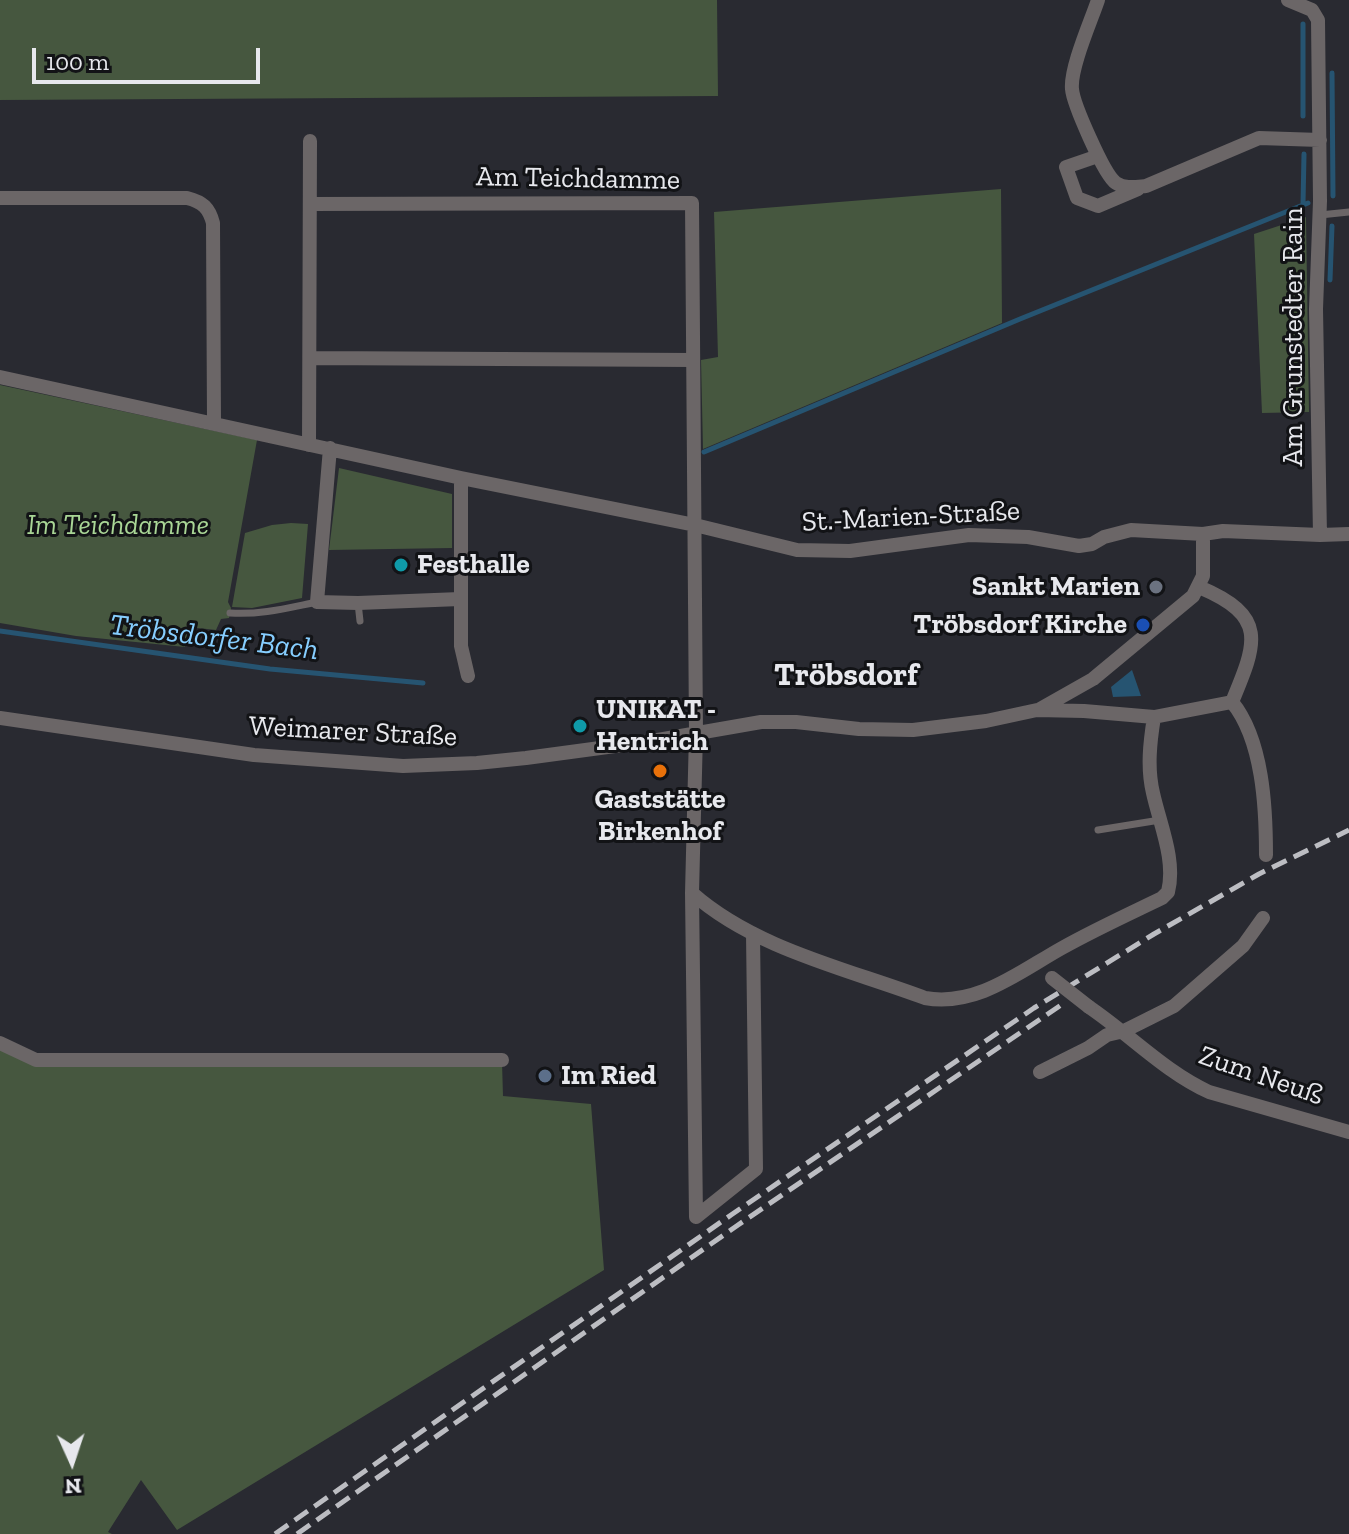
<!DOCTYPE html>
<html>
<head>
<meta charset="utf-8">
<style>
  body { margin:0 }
  #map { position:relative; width:1349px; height:1534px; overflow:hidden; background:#292a31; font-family:"Zilla Slab",serif }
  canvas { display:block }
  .north { position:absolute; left:32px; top:1422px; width:80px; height:80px; -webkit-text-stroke:6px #121316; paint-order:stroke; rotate:177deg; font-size:22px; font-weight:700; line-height:32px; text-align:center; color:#e7e8ed }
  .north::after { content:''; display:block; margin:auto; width:28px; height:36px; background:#e7e8ed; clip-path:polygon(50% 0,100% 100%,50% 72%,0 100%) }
  .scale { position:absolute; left:32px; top:48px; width:228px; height:36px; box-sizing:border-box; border:4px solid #e7e8ed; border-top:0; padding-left:10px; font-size:24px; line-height:28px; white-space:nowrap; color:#e7e8ed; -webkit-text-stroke:6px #121316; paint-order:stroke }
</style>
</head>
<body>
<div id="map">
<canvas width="1349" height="1534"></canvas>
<div class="north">N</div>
<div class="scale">100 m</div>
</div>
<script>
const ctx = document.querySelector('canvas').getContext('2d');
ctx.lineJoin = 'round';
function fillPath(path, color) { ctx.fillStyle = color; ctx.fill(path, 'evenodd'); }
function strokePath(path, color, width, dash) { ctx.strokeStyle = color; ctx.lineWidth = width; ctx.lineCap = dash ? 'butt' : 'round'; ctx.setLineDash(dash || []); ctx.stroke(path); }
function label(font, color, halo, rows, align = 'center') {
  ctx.font = font + ' "Zilla Slab",serif'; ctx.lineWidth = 6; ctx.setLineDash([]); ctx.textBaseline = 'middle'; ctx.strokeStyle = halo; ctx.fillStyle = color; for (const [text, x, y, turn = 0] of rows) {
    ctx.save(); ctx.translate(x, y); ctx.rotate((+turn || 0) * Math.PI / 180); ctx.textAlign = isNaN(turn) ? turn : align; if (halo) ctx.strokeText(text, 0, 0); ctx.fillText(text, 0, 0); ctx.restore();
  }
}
const green = new Path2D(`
  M0 0H717L718 96 0 100Z
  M1001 189 1002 323 703 449 701 360 718 357 714 212Z
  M1306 217 1309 412 1262 413 1254 234Z
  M0 385 257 440 228 602 231 608 229 618 221 619 216 630 189 627 185 647 76 636 0 623Z
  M339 468 452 494V548L329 550Z
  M291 523 308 524 302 598 252 608 232 607 245 533 272 525Z
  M0 1046 35 1063 502 1062 503 1096 591 1104 604 1270 177 1530 141 1480 108 1532 112 1534H0Z`);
const water = new Path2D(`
  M1132 670 1141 696 1113 697 1111 687Z`);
const stream = new Path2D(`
  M1332 73 1333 196
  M1303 116V24
  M1303 204 1304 154
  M1330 280 1332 226
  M704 452 1020 319 1308 203
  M0 631 270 669 423 683`);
const service = new Path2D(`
  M1320 215 1349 212
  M358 603 360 621
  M230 613C261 615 287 608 317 602
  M1098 830 1160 820`);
const minor = new Path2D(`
  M1098 0C1091 21 1070 68 1072 89 1073 103 1104 175 1116 183 1125 189 1135 187 1146 186L1259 138 1320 140
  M1288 0 1312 10 1318 20 1320 201 1316 309 1320 535
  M1098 156 1066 167 1077 198 1098 206 1138 189
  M0 198H187C203 202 209 208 213 223L214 422
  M310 204 692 203 696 733 692 893C755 949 848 969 925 998 977 1007 1019 972 1062 948 1094 930 1129 914 1162 898L1168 892C1176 860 1160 825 1153 793 1147 768 1150 742 1154 717
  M310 358 693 360
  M0 377 461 478 695 525 797 550 850 551 969 535 1028 537 1079 546 1092 544 1104 537 1131 530 1203 534 1223 531 1320 535 1349 534
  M309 445 310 141
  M330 448 317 602 358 603 460 599
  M461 478V646L468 676
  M1199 587C1268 616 1257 642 1232 702
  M1232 702C1263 740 1266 808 1266 855
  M1040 709 1093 679 1193 596 1203 576V534
  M0 718 254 755 403 766 477 763 526 758 652 741 761 722H796L859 729 913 730 986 721 1037 710 1084 711 1154 717 1232 702
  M692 893 696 1217
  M1089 1007C1129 1034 1165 1072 1209 1092L1349 1132
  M0 1043 36 1060H502
  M1040 1072 1088 1048 1107 1035 1124 1031 1174 1006 1243 946 1263 918
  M696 1217 756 1169 753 934`);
const rail = new Path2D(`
  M275 1534 731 1215 1034 1008 1154 934 1259 874 1349 830
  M297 1534 738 1225 1064 1003`);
const minorBridge = new Path2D(`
  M1052 978 1089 1007`);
const markers = [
  [401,565,8,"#0f9aa8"],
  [1156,587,8,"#6b7280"],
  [1143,625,8,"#1a4fb4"],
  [580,726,8,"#0f9aa8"],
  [660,771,8,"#e8710a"],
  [545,1076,8,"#5c6f8a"]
];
const streetNames = [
  ["Am Teichdamme",578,179,1],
  ["Am Grunstedter Rain",1294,337,-90],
  ["St.-Marien-Straße",911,517,-3],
  ["Weimarer Straße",353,732,3],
  ["Zum Neuß",1261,1076,19]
];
const parkNames = [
  ["Im Teichdamme",118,526]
];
const poiNames = [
  ["Festhalle",417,565],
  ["Sankt Marien",1140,587,"right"],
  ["Tröbsdorf Kirche",1127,625,"right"],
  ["UNIKAT -",596,710],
  ["Hentrich",596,742],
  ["Gaststätte",660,800,"center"],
  ["Birkenhof",660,832,"center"],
  ["Im Ried",561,1076]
];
const waterNames = [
  ["Tröbsdorfer Bach",214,638,7]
];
const quarterNames = [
  ["Tröbsdorf",846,676]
];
fillPath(green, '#46573f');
fillPath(water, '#265471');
strokePath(stream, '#265471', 5);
strokePath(service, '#6b6667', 7);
strokePath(minor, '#6b6667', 14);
strokePath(rail, '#bcbdc2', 5, [16, 8]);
strokePath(minorBridge, '#6b6667', 14);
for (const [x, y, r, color] of markers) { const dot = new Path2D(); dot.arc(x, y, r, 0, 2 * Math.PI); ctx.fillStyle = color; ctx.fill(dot); strokePath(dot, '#121316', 3); }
label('28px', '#e7e8ed', '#121316', streetNames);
label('italic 28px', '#a9d696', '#121316', parkNames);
label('bold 28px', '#e7e8ed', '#121316', poiNames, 'left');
label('italic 30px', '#86ceff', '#121316', waterNames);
label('bold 32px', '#e7e8ed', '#121316', quarterNames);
</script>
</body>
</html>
